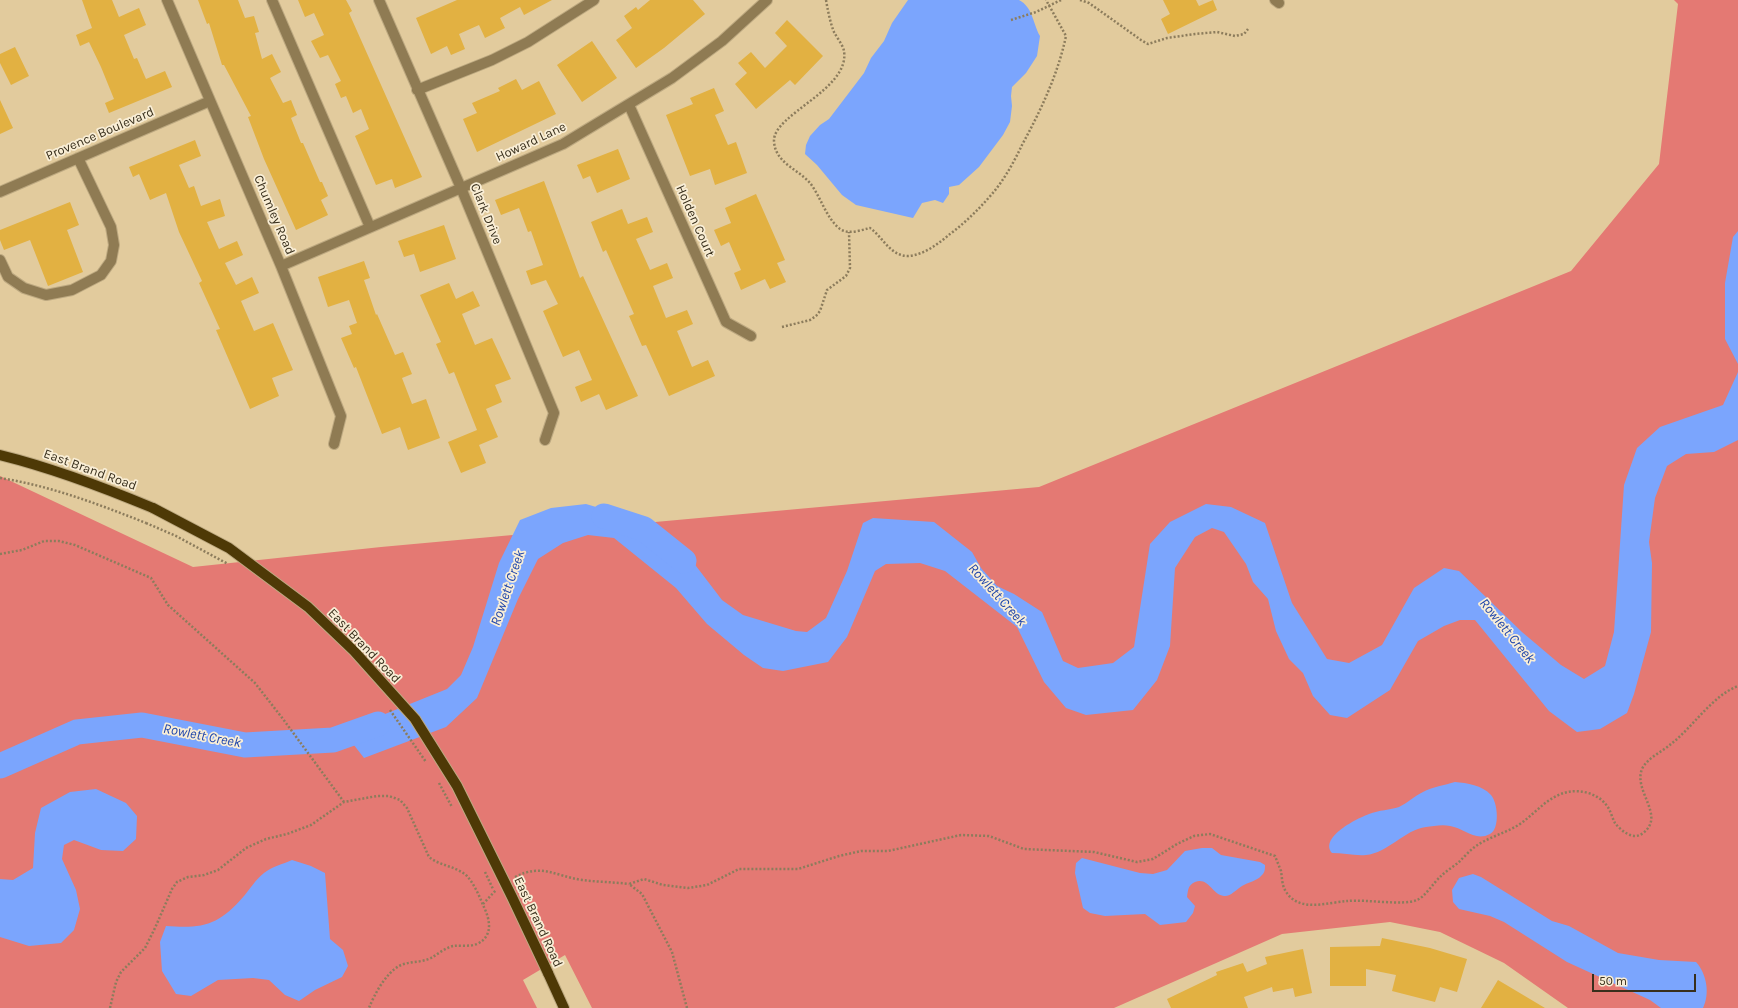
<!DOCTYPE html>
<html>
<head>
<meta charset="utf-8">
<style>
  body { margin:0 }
  #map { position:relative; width:1738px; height:1008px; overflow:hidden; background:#e2cb9d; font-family:Karla,sans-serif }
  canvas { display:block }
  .scale { position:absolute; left:1592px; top:974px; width:104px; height:18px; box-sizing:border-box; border:2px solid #382f1c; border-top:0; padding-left:5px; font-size:12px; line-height:14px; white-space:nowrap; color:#382f1c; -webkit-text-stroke:3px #f9eed6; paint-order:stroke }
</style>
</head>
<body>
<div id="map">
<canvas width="1738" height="1008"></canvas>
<div class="scale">50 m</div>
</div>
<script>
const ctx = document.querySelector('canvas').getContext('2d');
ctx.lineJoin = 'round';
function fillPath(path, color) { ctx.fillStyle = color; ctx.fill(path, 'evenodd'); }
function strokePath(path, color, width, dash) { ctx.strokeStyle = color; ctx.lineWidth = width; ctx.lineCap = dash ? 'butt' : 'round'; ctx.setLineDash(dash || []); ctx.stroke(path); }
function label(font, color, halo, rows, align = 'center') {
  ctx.font = font + ' Karla,sans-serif'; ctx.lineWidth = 3.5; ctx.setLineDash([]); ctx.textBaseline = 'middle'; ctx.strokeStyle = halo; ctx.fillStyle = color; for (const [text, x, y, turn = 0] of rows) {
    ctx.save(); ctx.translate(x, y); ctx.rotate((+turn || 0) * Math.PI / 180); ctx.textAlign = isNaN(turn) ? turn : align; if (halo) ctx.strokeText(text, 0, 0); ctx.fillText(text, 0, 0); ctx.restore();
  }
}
const green = new Path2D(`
  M1674 0H1738V1008H1568L1504 963 1440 932 1390 922 1282 934 1114 1008H592L565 955 523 980 537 1008H0V476L193 567 381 547 1039 487 1571 271 1659 164 1678 4Z`);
const water = new Path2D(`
  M908 0H1019C1033 7 1033 24 1040 36L1037 56 1026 73 1012 87 1011 96 1012 106 1010 122 1003 135 979 167 959 185 949 187V194L943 203 935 200 922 203 913 218 856 205 842 195 817 165 805 154 806 145 810 136 820 125 829 119 864 73 871 58 884 41 892 23Z
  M1738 231V364L1725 339V283L1733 237Z
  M1738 372V440L1714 452 1686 454 1667 466 1655 498 1649 542 1652 563 1651 632 1634 694 1627 713 1600 729 1577 732 1549 711 1475 620H1460L1444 626 1418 641 1390 690 1347 718 1330 715 1313 696 1303 673 1289 659 1276 631 1268 599 1253 582 1246 564 1224 532 1212 528 1195 537 1175 568 1170 646 1157 680 1133 710 1086 715 1066 708 1044 682 1017 627 945 571 920 563 886 564 875 571 847 637 828 662 783 671 763 668 744 655 707 624 676 588 614 538 588 535 563 543 538 559 518 599 477 698 446 727 364 758 343 731 447 689 461 675 473 647 499 563 520 520 551 508 586 504 613 512 693 562 722 600 743 615 796 631 807 632 826 618 847 571 863 523 873 518 934 522 972 552 981 568 997 586 1014 594 1042 612 1063 661 1078 668 1113 663 1134 647 1150 544 1170 522 1206 504 1231 507 1265 523 1292 603 1327 659 1349 663 1382 645 1414 588 1444 568 1459 571 1522 632 1561 665 1584 679 1605 666 1614 632 1624 485 1637 448 1660 427 1723 405Z
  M1455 782C1467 783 1482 785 1491 795 1498 803 1500 829 1490 834 1475 842 1464 828 1450 826 1443 824 1433 826 1426 827 1404 830 1388 853 1366 855 1355 856 1343 853 1332 853 1319 837 1358 818 1369 814 1379 810 1390 810 1399 807 1408 803 1414 796 1423 792 1432 787 1445 785 1455 782Z
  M96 789 126 803 137 816 136 839 123 851 101 850 74 840 64 845 62 859 76 890 80 909 74 930 61 943 29 946 0 937V879L13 880 33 868 35 833 41 808 70 792Z
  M1202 848H1212L1221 855 1260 862 1265 865C1265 869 1265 873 1261 876 1257 881 1248 882 1242 886 1237 889 1230 897 1224 896 1212 895 1209 877 1195 882 1188 885 1188 890 1187 897L1195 906 1193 913 1186 922 1160 925 1145 914 1105 916 1090 913 1083 908 1075 873 1076 863 1082 858 1140 873 1153 874 1167 870 1185 851Z
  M292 860 311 866 325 873 330 939 343 950 348 966 342 977 315 990 299 1001 285 995 269 980 253 978 218 980 191 996 176 994 162 971 160 942 166 926C203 929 219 925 244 896 250 889 256 879 264 873 271 867 283 864 292 860Z
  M1473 874 1481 877 1552 921 1569 926 1618 953 1659 960 1696 962C1707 974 1710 994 1703 1008H1661L1650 1000 1567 962 1504 922 1490 916 1459 909 1453 902 1452 890 1459 878Z`);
const river = new Path2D(`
  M604 516 644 529 684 561
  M0 766 77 732 142 725 245 745 333 740 378 724`);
const building = new Path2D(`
  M82 0H112L119 17 139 8 146 25 124 35 134 59 137 58 146 79 165 71 172 87 109 113 105 103 114 99 101 67 89 42 80 46 76 35 92 28Z
  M198 0H238L245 18 254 16 259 32 255 33 262 59 272 54 281 72 270 78 283 103 291 100 297 115 291 118 301 143H303L320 182H322L328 196 321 200 328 215 296 230 264 159 248 117 251 116 224 65H222L209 23 207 24Z
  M298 0H346L352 11 349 13 422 177 395 188 392 179 376 185 355 136 369 129 361 109 353 113 346 96 341 98 335 84 341 81 328 55 320 58 311 41 324 35 314 13 305 17Z
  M457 0H552L524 15 520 7 500 18 505 28 485 38 479 25 459 34 465 49 451 55 447 46 431 54 416 18Z
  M650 0H693L705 14 664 48 636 68 616 40 632 28 624 16 636 7 638 10Z
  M1163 0H1196L1199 6 1213 0 1217 10 1168 34 1161 19 1170 14Z
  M787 20 823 56 795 85 790 80 756 109 735 84 747 73 738 63 751 52 765 68 787 46 775 33Z
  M592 41 617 78 582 102 557 65Z
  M15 47 29 76 11 85 0 63V54Z
  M516 79 522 90 539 81 556 114 477 152 463 119 477 113 472 103 500 91 498 88Z
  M714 88 724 111 715 115 728 145 736 142 747 173 715 185 710 169 690 176 666 115 693 104 690 98Z
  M0 100 13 128 0 134Z
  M195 140 201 156 179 165 189 188 194 186 201 206 220 199 225 216 207 222 219 249 237 241 243 255 225 263 236 285 252 277 259 293 241 301 254 331 273 323 293 370 272 378 279 396 250 409 216 330 220 329 199 283 202 281 179 232 166 193 150 200 139 174 133 177 129 167Z
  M618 149 630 179 597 193 590 176 583 179 577 165Z
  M544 181 580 278 583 276 638 396 606 410 599 394 581 402 575 387 592 380 579 350 563 357 543 311 558 304 546 280 531 285 526 271 543 265 531 231 528 232 519 208 501 215 495 200Z
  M756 194 785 260 777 263 786 282 770 289 765 279 741 290 734 273 741 270 729 242 721 246 714 230 731 223 725 208Z
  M70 202 79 225 67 230 83 272 48 286 30 240 4 250 0 240V230Z
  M622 209 628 224 647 217 653 232 636 239 650 270 667 263 673 278 653 286 666 318 687 310 693 324 677 331 692 367 708 360 715 376 669 396 646 345 642 346 629 316 634 314 606 250 603 252 591 222Z
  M444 225 456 259 420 272 414 254 404 257 398 241Z
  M364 261 370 278 364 280 376 315 377 314 395 355 403 352 412 374 402 378 412 404 426 399 440 438 408 450 400 427 382 434 356 367 354 368 341 338 352 334 349 326 357 323 349 300 328 307 318 277Z
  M449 283 456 299 473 291 480 306 462 314 475 345 492 338 511 379 495 385 502 402 486 409 498 437 479 445 486 463 461 473 448 442 477 430 454 372 449 374 436 344 441 342 420 295Z
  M1382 938 1430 948 1467 959 1457 992 1440 987 1435 1002 1392 991 1396 975 1366 969V986H1330V947L1380 946Z
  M1303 949 1312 993 1295 997 1293 988 1273 992 1272 987 1244 997 1248 1008H1171L1167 999 1217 975 1216 972 1243 963 1247 972 1267 964 1265 957Z
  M1498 980 1545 1008H1481Z`);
const path = new Path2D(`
  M826 0C828 11 830 22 834 32 837 38 843 45 844 51 850 90 773 114 774 141 775 163 798 169 810 183 821 197 826 218 840 229 849 235 861 230 870 228 883 237 890 256 908 256 924 255 938 244 950 234 966 222 979 209 992 194 1004 180 1014 162 1022 145 1041 110 1058 74 1066 36L1046 0
  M1080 0 1089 3 1141 40 1148 44 1167 38 1195 34 1217 32 1235 36 1244 34 1248 29
  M1011 20 1036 12 1061 0
  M782 327 810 320 816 316 820 311 827 290 846 276 850 268 849 232
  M0 478C51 486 98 504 146 523
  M0 554 22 550 44 541H59L75 545 151 578 168 605 255 683 283 719 344 802
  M515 877C542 863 555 876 582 880 597 882 613 882 629 884
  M483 904 496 890
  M110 1008 116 982 121 972 145 948 155 928 172 889 177 882 188 877 204 875 218 870 246 848 266 839 287 834 311 825 344 802 377 796H389L400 800 407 808 429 857C440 866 456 866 467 876 474 884 479 895 483 905 490 919 494 936 477 944 469 947 460 945 453 946 445 948 438 954 431 958 421 963 408 961 399 966 386 973 374 995 369 1008
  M687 1008 672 952 642 894 629 884 644 879 663 885 688 888 707 885 739 869H798L839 856 861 851H888L961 835 989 836 1024 849 1094 852 1137 862 1153 859 1177 844 1194 836 1210 834 1275 856C1277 861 1279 866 1281 871 1282 877 1282 885 1285 890 1298 914 1328 902 1348 901 1366 899 1403 906 1417 900 1425 897 1434 882 1441 876 1446 871 1453 867 1459 862 1464 857 1470 850 1476 846 1489 837 1506 833 1520 824 1537 812 1548 796 1568 792 1581 789 1599 794 1607 806 1611 811 1612 818 1615 823 1621 831 1634 841 1643 833 1666 816 1633 791 1642 769 1647 758 1662 752 1671 744 1693 727 1712 696 1738 686`);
const minor = new Path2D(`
  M167 0 281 266 341 416 334 444
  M272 0 370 227
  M379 0 461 188 554 413 545 440
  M1275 0 1279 3
  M417 90 492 60 528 42 594 0
  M629 105 726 322 751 336
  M0 192 210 101
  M0 260 8 277 24 288 46 295 72 290 101 275 111 261 114 245 111 227 78 158
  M281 266 563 144 672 78 722 41 767 0`);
const major = new Path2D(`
  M0 455C53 468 103 487 153 508
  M548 973 564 1008`);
const pathBridge = new Path2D(`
  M146 523 176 536 228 564
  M390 710 426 762
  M439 783 452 807
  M485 872 493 889`);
const majorBridge = new Path2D(`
  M153 508 229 548 308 607 354 651 415 719 457 786 512 897 548 973`);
const streetNames = [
  ["Provence Boulevard",100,134,-23],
  ["Howard Lane",531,142,-25],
  ["Clark Drive",486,214,68],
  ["Chumley Road",274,215,67],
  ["Holden Court",695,221,66],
  ["East Brand Road",90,470,20],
  ["East Brand Road",364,646,46],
  ["East Brand Road",538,922,65]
];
const waterNames = [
  ["Rowlett Creek",508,588,-71],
  ["Rowlett Creek",997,595,48],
  ["Rowlett Creek",1507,631,51],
  ["Rowlett Creek",202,736,11]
];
fillPath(green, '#e47973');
fillPath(water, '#7ba5fd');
strokePath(river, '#7ba5fd', 25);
fillPath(building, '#e2b142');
strokePath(minor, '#bda981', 12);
strokePath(major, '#bda981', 12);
strokePath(path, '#8c7c5c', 2.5, [2, 2]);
strokePath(minor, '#8f7b53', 10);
strokePath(major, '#4e3906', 10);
strokePath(majorBridge, '#bda981', 12, []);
strokePath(pathBridge, '#8c7c5c', 2.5, [2, 2]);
strokePath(majorBridge, '#4e3906', 10);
label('13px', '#382f1c', '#f9eed6', streetNames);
label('italic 14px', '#1f45aa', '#f9eed6', waterNames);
</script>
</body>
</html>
